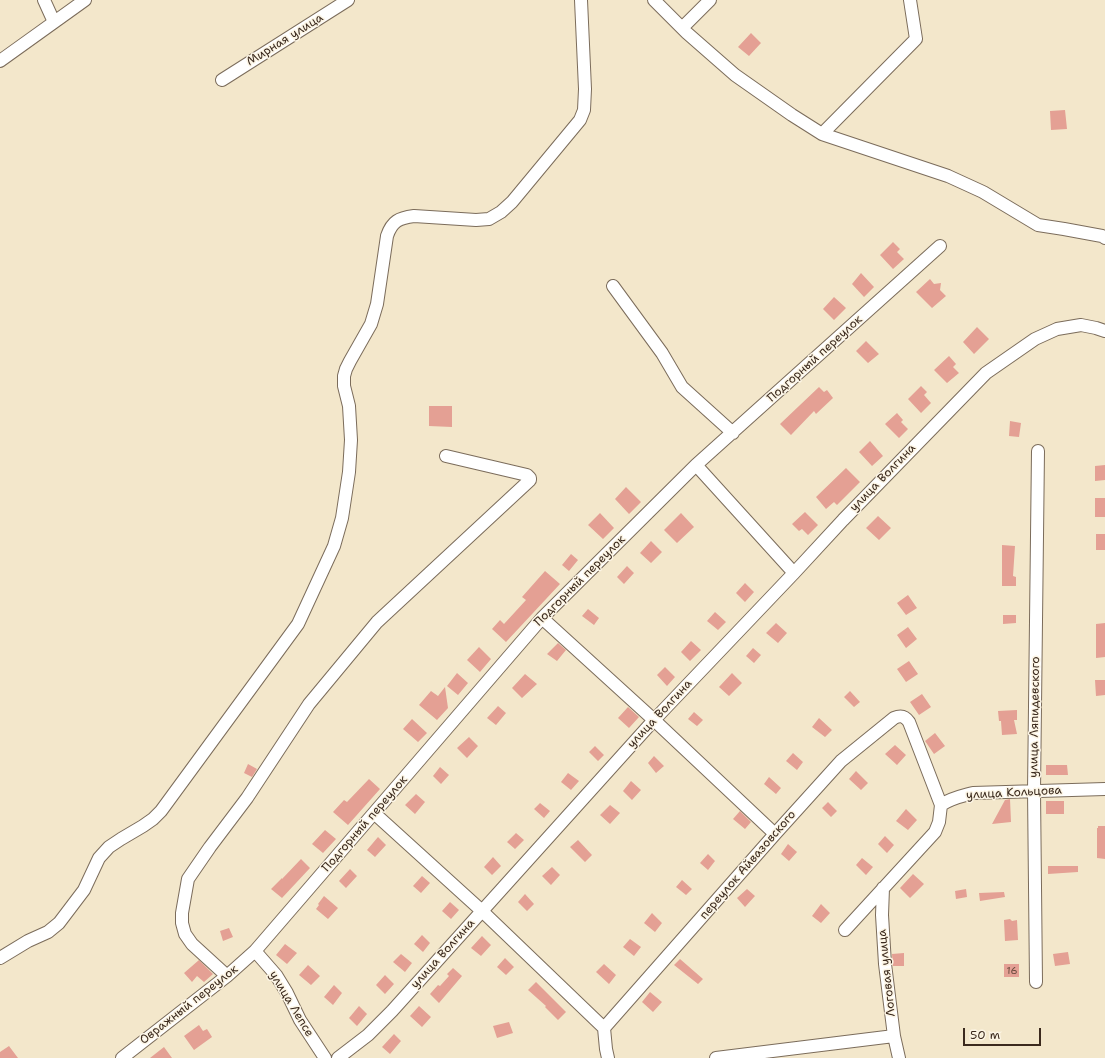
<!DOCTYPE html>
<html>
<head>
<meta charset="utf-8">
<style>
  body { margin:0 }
  #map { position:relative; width:1105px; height:1058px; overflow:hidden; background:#f3e7cb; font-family:"Shantell Sans",sans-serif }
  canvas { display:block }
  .scale { position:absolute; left:963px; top:1028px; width:78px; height:18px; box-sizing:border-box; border:2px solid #3b2a1e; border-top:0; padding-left:5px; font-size:12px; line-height:14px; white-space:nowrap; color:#3b2a1e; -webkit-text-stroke:3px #fcf5e5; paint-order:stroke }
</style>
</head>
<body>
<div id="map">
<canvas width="1105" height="1058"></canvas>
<div class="scale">50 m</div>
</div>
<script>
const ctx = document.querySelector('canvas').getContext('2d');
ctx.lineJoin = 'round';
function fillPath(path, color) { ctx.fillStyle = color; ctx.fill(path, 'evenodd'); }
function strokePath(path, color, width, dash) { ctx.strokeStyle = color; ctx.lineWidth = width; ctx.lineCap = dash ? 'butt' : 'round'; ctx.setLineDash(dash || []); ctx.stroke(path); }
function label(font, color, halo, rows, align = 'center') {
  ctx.font = font + ' "Shantell Sans",sans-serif'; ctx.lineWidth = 3; ctx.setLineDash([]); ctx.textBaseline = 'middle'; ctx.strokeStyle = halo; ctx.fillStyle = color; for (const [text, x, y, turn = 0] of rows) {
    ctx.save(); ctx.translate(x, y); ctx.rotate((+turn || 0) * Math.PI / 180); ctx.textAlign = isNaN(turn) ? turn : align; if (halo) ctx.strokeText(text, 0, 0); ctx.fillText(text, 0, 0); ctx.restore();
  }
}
const building = new Path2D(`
  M751 33 761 43 749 56 738 47Z
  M1065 110 1067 129 1051 130 1050 111Z
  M893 242 900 249 897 252 904 259 893 269 880 255Z
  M861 273 874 287 864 297 852 284Z
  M930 279 934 284 941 283 940 290 946 296 932 308 916 292Z
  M834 297 846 308 834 320 823 309Z
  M977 327 989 339 974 354 963 342Z
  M866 341 879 354 868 363 856 351Z
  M949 356 956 364 953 367 959 373 947 383 934 370Z
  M921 386 927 392 924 395 931 403 921 413 908 399Z
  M819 387 824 392 827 390 833 398 816 414 814 411 791 435 780 424Z
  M429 406H452V427L429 426Z
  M897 413 903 420 901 422 908 429 899 438 885 424Z
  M1010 421 1021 423 1019 437 1009 436Z
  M870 441 883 456 872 466 859 452Z
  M1105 465V480L1095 481V466Z
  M846 468 860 482 837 505 834 502 826 509 816 497Z
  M626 487 641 502 629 514 615 499Z
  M1095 498H1105V517H1095Z
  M805 512 818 525 808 535 802 529 799 531 792 524Z
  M600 513 614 528 603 539 588 525Z
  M681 513 694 527 677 543 664 530Z
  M878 516 891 528 879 540 866 528Z
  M1096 534H1105V550H1096Z
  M651 541 662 552 651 563 640 553Z
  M1002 545 1015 546 1013 576 1016 577V586H1002Z
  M571 554 578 560 569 571 562 565Z
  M627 566 634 573 624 584 617 577Z
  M545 571 560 584 506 642 492 629 500 620 504 624 526 600 522 597Z
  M745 583 754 592 745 602 736 593Z
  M908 595 917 608 906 615 897 603Z
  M588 609 599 618 594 625 582 616Z
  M715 612 726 622 718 630 707 621Z
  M1003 615H1016V623L1003 624Z
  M776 623 787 633 778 643 766 633Z
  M1105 623V657L1096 658V624Z
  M908 627 917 639 906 648 897 635Z
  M691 641 701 650 690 661 681 652Z
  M558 643 566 650 557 661 547 654Z
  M479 647 491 659 480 672 467 660Z
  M753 648 761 655 754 663 746 656Z
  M909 661 918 674 906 682 897 669Z
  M665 667 675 677 667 686 657 675Z
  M457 673 468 683 458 695 447 686Z
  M732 673 742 683 729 696 719 687Z
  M525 674 537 684 522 698 512 688Z
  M1095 680H1105V695L1096 696Z
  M445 687 448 708 437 720 419 705 431 691 438 696Z
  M850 691 860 702 854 707 844 697Z
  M922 694 931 707 919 715 910 702Z
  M498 706 506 713 496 725 487 718Z
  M628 707 639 717 629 728 618 718Z
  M1017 710V720H1014L1017 734 1002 735 1001 721H999L998 711Z
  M694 712 703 720 697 726 688 719Z
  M819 718 832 730 825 737 812 727Z
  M412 719 427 733 418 742 403 729Z
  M935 733 945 746 934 754 925 741Z
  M469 737 478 746 467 758 457 748Z
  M895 745 906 755 897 765 885 754Z
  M595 746 604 755 598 761 589 752Z
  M793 753 803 762 797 770 786 761Z
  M654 756 664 766 656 773 648 763Z
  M248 764 257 769 252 777 244 773Z
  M1046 765H1067L1068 775H1046Z
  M440 767 449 775 441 784 433 776Z
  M856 771 868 783 861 790 849 779Z
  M568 773 579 781 571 790 561 782Z
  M769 777 781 788 776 794 764 784Z
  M369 779 380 789 348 825 333 812 344 800 347 802Z
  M631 781 641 790 632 800 623 791Z
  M416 794 425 802 415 814 405 805Z
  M1010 799 1011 822 992 824 1005 800Z
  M1046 801H1064V814H1046Z
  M828 802 837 811 831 817 822 808Z
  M540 803 550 811 544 818 534 809Z
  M610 805 620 813 610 824 600 815Z
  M906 809 917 820 908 830 896 821Z
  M740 811 751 822 745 829 733 819Z
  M1098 826H1105V859L1097 858V828H1098Z
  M325 830 336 839 323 853 312 844Z
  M516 833 524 840 515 849 507 842Z
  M885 836 894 845 887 853 878 844Z
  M378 837 386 845 375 857 367 850Z
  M578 840 592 855 585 862 570 847Z
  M788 844 797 852 789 861 781 854Z
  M708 854 715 861 708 870 700 863Z
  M493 857 501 866 492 875 484 867Z
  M862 858 873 867 866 875 856 865Z
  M301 859 310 868 282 898 271 889 282 878V879Z
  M1048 866H1078V872L1048 874Z
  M552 867 560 875 551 885 542 876Z
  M350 869 357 876 346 888 339 881Z
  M913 874 924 884 910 898 900 888Z
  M422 876 430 883 421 893 413 886Z
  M682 880 692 889 686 895 676 887Z
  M747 889 755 896 745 907 737 898Z
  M966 889 967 897 956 899 955 891Z
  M1004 892 1005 897 980 901 979 893Z
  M525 894 534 904 527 911 518 902Z
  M324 896 338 908 328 919 316 909 319 905 318 904Z
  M450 902 459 910 451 919 442 911Z
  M821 904 830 913 821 923 812 916Z
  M652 913 662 923 655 932 644 923Z
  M1010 919 1012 921 1017 920 1018 940 1005 941 1004 920Z
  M229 928 233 937 223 941 220 931Z
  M422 935 430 943 423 952 414 944Z
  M482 936 491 945 481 956 471 948Z
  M630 939 641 947 634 956 623 947Z
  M285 944 297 953 287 964 276 955Z
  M1068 952 1070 964 1055 966 1053 954Z
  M904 953V966H893L892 954Z
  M401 954 412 963 405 972 393 962Z
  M505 958 514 967 506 975 497 967Z
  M680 959 703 979 698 984 674 965Z
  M199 960 213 974 204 982 197 976 192 982 184 973Z
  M604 964 616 975 609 984 596 972Z
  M1004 964H1019V977H1004Z
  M308 965 320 976 311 985 299 975Z
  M453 968 462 976 439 1003 430 994 438 985 440 986 449 976 447 974Z
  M385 975 394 984 385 994 376 985Z
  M536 982 566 1012 558 1020 545 1007 546 1006 528 990Z
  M334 985 342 993 333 1005 324 997Z
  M650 992 662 1002 653 1012 642 1002Z
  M359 1006 367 1014 357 1026 349 1018Z
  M419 1006 431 1017 422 1027 410 1016Z
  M509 1022 513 1033 497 1038 493 1026Z
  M199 1025 203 1031 207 1029 212 1037 194 1050 184 1036Z
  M394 1034 401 1041 390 1054 382 1047Z
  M9 1046 18 1058H0V1052Z
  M164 1047 172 1058H150Z`);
const minor = new Path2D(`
  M44 0 54 22
  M654 0 687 33 735 75 792 115 822 134 948 176 983 192 1038 225 1064 229 1102 236 1105 238
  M682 28 710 0
  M0 61 85 0
  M222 80 348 0
  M822 134 916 39 910 0
  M613 286 662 353 682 387 733 433
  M696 465 794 573
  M542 618 654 720 775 834
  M374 813 482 911 604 1028 606 1049 608 1058
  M883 888 882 915 885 964 894 1036 899 1058
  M845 930 935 832 939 822 941 805C951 798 962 796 973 793L1105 789
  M255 951 276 975 287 993 300 1020 325 1058
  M0 958 28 941 48 932 59 923 84 890 99 858 109 847 121 839 143 826 153 819 161 811 298 624 334 546 342 518 349 472 351 440 349 406 344 386V376L346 369 350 361 371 324 377 304 387 236C392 221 399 218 414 216L476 220 489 219 501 212 512 202 580 120 584 110 585 89 581 0
  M227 976 192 944 185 934 182 923V913L188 879 210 847 247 798 309 704 377 622 530 480V478L527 475 446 456
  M1036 982 1034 791 1038 451
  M604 1028 775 834 841 761 894 718C901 715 905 716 909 722L941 805
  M122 1058 227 976 255 951 542 618 696 465 940 246
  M338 1058 368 1035 392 1011 654 720 794 573 843 520 986 373 1035 339 1057 329 1081 325 1096 328 1105 331
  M716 1058 894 1036`);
const numberNames = [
  ["16",1012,971]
];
const streetNames = [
  ["Мирная улица",285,40,-32],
  ["Подгорный переулок",815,359,-42],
  ["улица Волгина",883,478,-46],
  ["Подгорный переулок",580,581,-45],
  ["улица Волгина",660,714,-47],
  ["улица Ляпидевского",1035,717,-89],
  ["улица Кольцова",1014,793,-3],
  ["Подгорный переулок",365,824,-49],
  ["переулок Айвазовского",748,865,-49],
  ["улица Волгина",443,954,-48],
  ["Логовая улица",887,973,-96],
  ["улица Лепсе",291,1004,59],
  ["Овражный переулок",189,1005,-38]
];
fillPath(building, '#e4a094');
strokePath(minor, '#7b6c5b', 14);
strokePath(minor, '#fff', 12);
label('10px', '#65483c', null, numberNames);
label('12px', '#3b2a1e', '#fcf5e5', streetNames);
</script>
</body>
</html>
